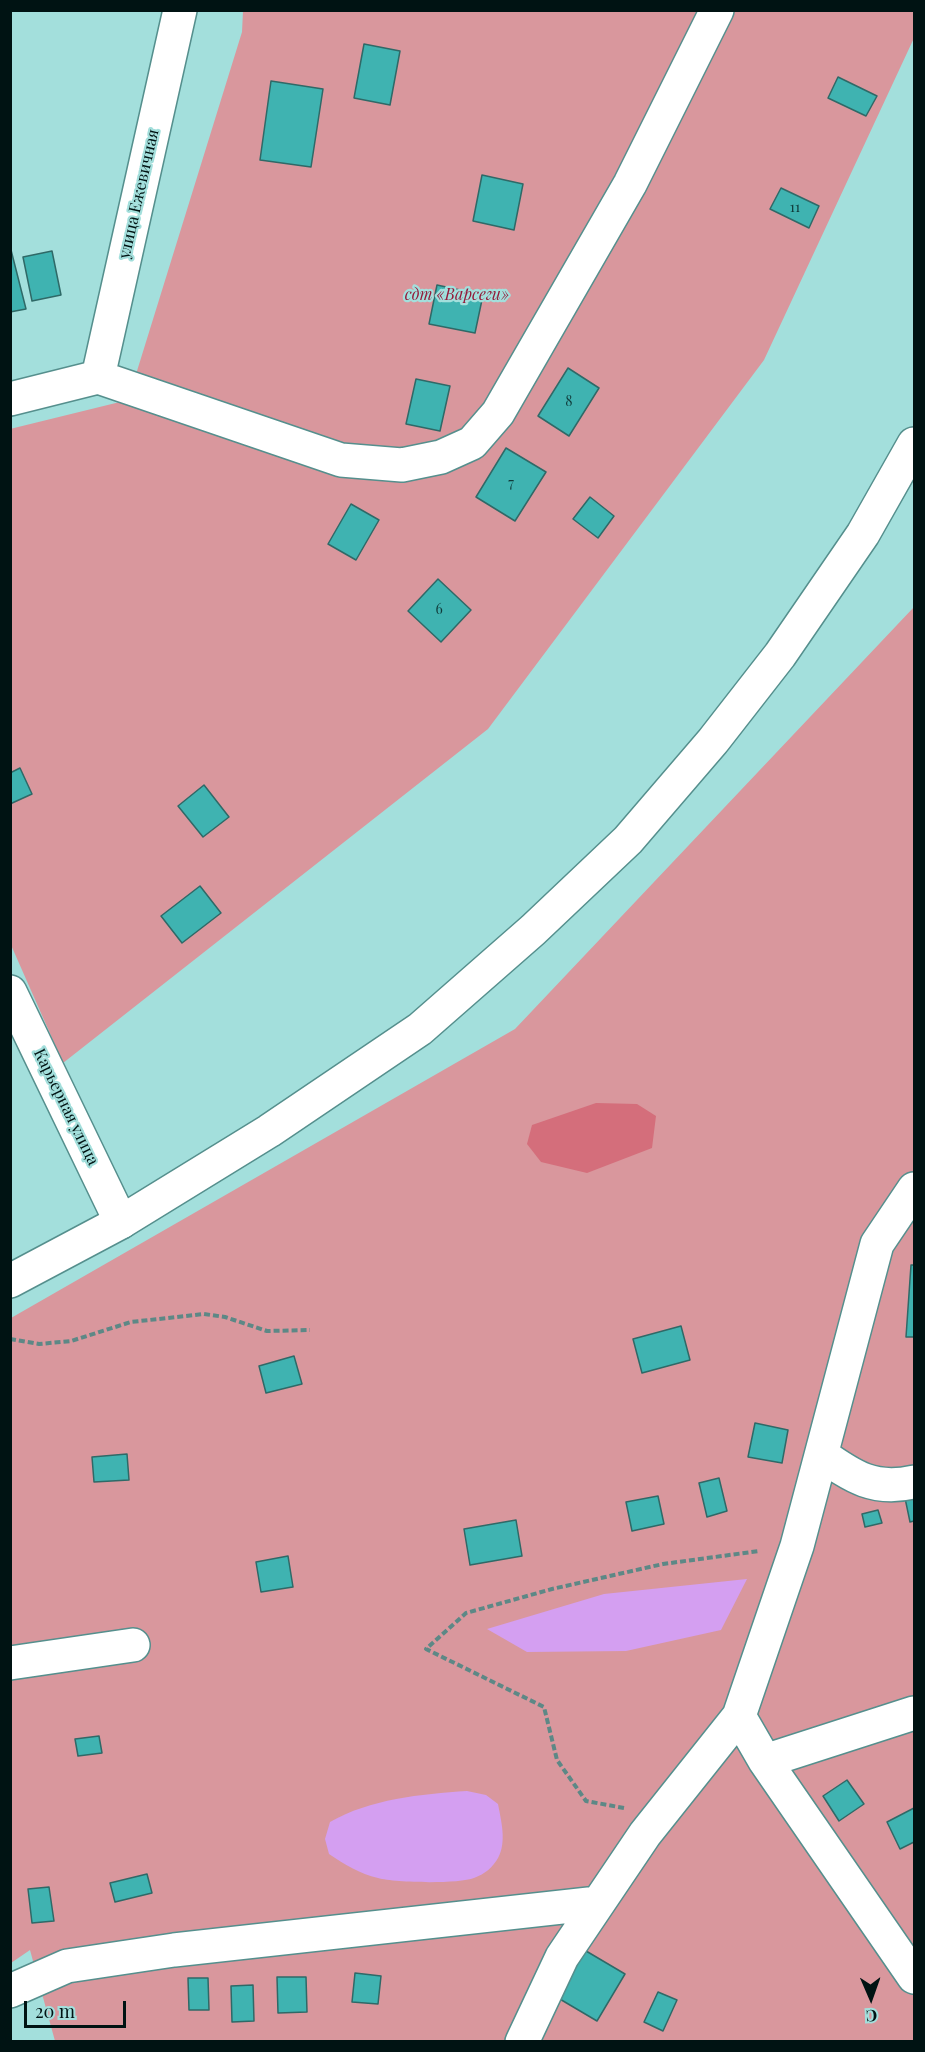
<!DOCTYPE html>
<html>
<head>
<meta charset="utf-8">
<style>
  body { margin:0 }
  #map { position:relative; width:925px; height:2052px; overflow:hidden; background:#a3dfdc; font-family:"Playfair Display",serif }
  canvas { display:block }
  .frame { position:absolute; inset:0; border:12px solid #001313; pointer-events:none }
  .north { position:absolute; left:841px; top:1968px; width:60px; height:60px; -webkit-text-stroke:4px #a3dfdc; paint-order:stroke; rotate:178deg; font-size:16px; font-weight:700; line-height:24px; text-align:center; color:#001313 }
  .north::after { content:''; display:block; margin:auto; width:21px; height:27px; background:#001313; clip-path:polygon(50% 0,100% 100%,50% 72%,0 100%) }
  .scale { position:absolute; left:24px; top:2001px; width:102px; height:27px; box-sizing:border-box; border:3px solid #001313; border-top:0; padding-left:8px; font-size:18px; line-height:21px; white-space:nowrap; color:#001313; -webkit-text-stroke:4px #a3dfdc; paint-order:stroke }
</style>
</head>
<body>
<div id="map">
<canvas width="925" height="2052"></canvas>
<div class="frame"></div>
<div class="north">С</div>
<div class="scale">20 m</div>
</div>
<script>
const ctx = document.querySelector('canvas').getContext('2d');
ctx.lineJoin = 'round';
function fillPath(path, color) { ctx.fillStyle = color; ctx.fill(path, 'evenodd'); }
function strokePath(path, color, width, dash) { ctx.strokeStyle = color; ctx.lineWidth = width; ctx.lineCap = dash ? 'butt' : 'round'; ctx.setLineDash(dash || []); ctx.stroke(path); }
function label(font, color, halo, rows, align = 'center') {
  ctx.font = font + ' "Playfair Display",serif'; ctx.lineWidth = 4.5; ctx.setLineDash([]); ctx.textBaseline = 'middle'; ctx.strokeStyle = halo; ctx.fillStyle = color; for (const [text, x, y, turn = 0] of rows) {
    ctx.save(); ctx.translate(x, y); ctx.rotate((+turn || 0) * Math.PI / 180); ctx.textAlign = isNaN(turn) ? turn : align; if (halo) ctx.strokeText(text, 0, 0); ctx.fillText(text, 0, 0); ctx.restore();
  }
}
const green = new Path2D(`
  M243 11H914V38L764 360 488 729 63 1063 11 945 10 429 128 400 242 32Z
  M914 607V2041H55L30 1950 11 1963V1318L515 1029Z`);
const forest = new Path2D(`
  M596 1103 637 1104 656 1116 652 1148 587 1173 541 1162 527 1144 532 1125Z`);
const water = new Path2D(`
  M747 1579 721 1630 626 1651 527 1652 487 1629 604 1594Z
  M467 1791 486 1795 498 1804C501 1820 507 1842 498 1858 493 1867 485 1874 474 1878 459 1884 395 1883 378 1878 360 1874 344 1864 329 1854L325 1839 330 1822C370 1799 421 1794 467 1791Z`);
const building = new Path2D(`
  M364 44 400 51 390 105 354 98Z
  M838 77 877 96 866 116 828 98Z
  M271 81 323 89 311 167 260 160Z
  M482 175 523 184 514 230 473 221Z
  M781 188 819 206 809 228 770 209Z
  M10 246 26 309 10 312Z
  M52 251 61 295 32 301 23 257Z
  M437 285 483 295 475 333 429 324Z
  M568 368 599 388 569 436 538 416Z
  M416 379 450 386 440 431 406 424Z
  M506 448 546 472 515 521 476 497Z
  M590 497 614 516 598 538 573 519Z
  M351 504 379 520 356 560 328 544Z
  M438 579 471 610 441 642 408 611Z
  M20 768 32 794 10 804V773Z
  M204 785 229 817 203 837 178 806Z
  M200 886 221 913 182 943 161 916Z
  M911 1265H914V1337H906Z
  M681 1326 690 1360 642 1373 633 1339Z
  M294 1356 302 1384 266 1393 259 1366Z
  M755 1423 788 1430 782 1463 748 1457Z
  M127 1454 129 1480 94 1482 92 1457Z
  M719 1478 727 1511 707 1517 699 1483Z
  M658 1496 664 1524 632 1531 626 1502Z
  M914 1496V1521L910 1522 905 1498Z
  M878 1510 882 1523 865 1527 862 1514Z
  M516 1520 522 1556 470 1565 464 1529Z
  M288 1556 293 1587 261 1592 256 1562Z
  M99 1736 102 1753 78 1756 75 1739Z
  M847 1780 864 1804 839 1821 823 1796Z
  M914 1808V1842L900 1849 887 1822Z
  M147 1874 152 1893 115 1902 110 1883Z
  M49 1887 54 1921 32 1923 28 1889Z
  M581 1948 625 1974 597 2021 553 1995Z
  M355 1973 381 1976 378 2004 352 2002Z
  M277 1977H306L307 2012 278 2013Z
  M188 1978H208L209 2010H189Z
  M253 1985 254 2021 232 2022 231 1986Z
  M658 1992 677 2000 663 2031 644 2022Z`);
const path = new Path2D(`
  M10 1339 39 1344 71 1341 131 1322 204 1314 225 1317 267 1331 310 1330
  M624 1808 586 1801 557 1760 544 1707 426 1649 466 1613 552 1589 663 1564 759 1551`);
const minor = new Path2D(`
  M98 377 180 10
  M10 399 98 377 341 460 402 465 441 457 472 443 498 413 630 184 717 10
  M10 992 121 1222
  M822 1455C853 1477 874 1491 914 1482
  M10 1663 133 1645
  M739 1716 765 1761 914 1977
  M765 1761 914 1713
  M10 1991 67 1966 174 1950 598 1903
  M522 2042 562 1957 645 1834 739 1716 797 1546 877 1244 914 1189`);
const major = new Path2D(`
  M10 1281 121 1222 269 1131 420 1029 533 930 628 840 713 741 780 655 863 534 914 444`);
const numberNames = [
  ["11",795,208],
  ["8",569,402],
  ["7",511,484],
  ["6",439,610]
];
const streetNames = [
  ["улица Ежевичная",139,194,-77],
  ["Карьерная улица",66,1107,64]
];
const parkNames = [
  ["сдт «Варсеги»",457,295]
];
fillPath(green, '#d9979d');
fillPath(forest, '#d46e7b');
fillPath(water, '#d49ff1');
fillPath(building, '#3fb3b1');
strokePath(building, '#2f6967', 1.5);
strokePath(minor, '#558f8d', 36);
strokePath(major, '#558f8d', 36);
strokePath(path, '#5d8886', 4, [6, 3]);
strokePath(minor, '#fff', 33);
strokePath(major, '#fff', 33);
label('14px', '#103b3a', null, numberNames);
label('16px', '#001313', '#a3dfdc', streetNames);
label('italic 16px', '#941838', '#a3dfdc', parkNames);
</script>
</body>
</html>
